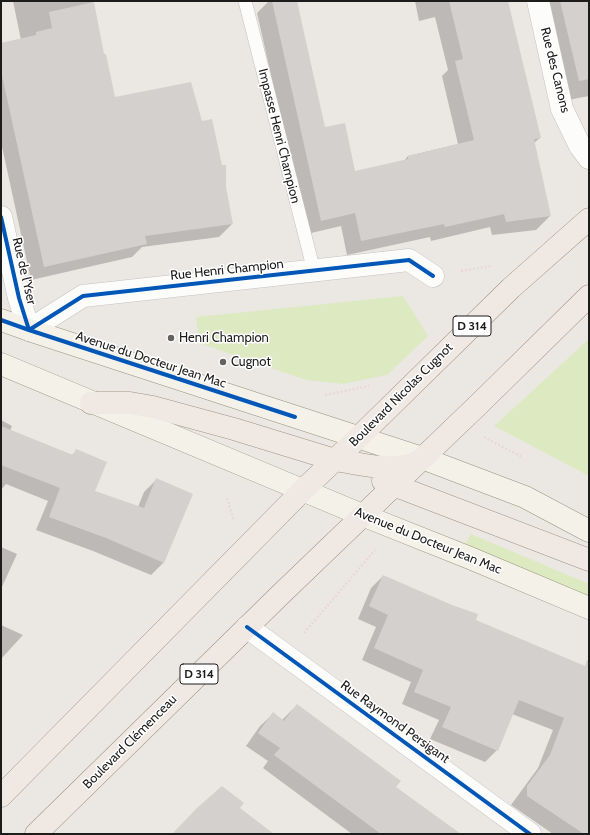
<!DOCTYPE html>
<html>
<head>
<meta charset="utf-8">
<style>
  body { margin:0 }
  #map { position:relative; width:590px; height:835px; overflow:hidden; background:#ebe8e4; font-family:Cabin,sans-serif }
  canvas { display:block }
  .frame { position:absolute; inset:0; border:2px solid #1c1c1c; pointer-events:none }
</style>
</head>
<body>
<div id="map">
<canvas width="590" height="835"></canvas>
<div class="frame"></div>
</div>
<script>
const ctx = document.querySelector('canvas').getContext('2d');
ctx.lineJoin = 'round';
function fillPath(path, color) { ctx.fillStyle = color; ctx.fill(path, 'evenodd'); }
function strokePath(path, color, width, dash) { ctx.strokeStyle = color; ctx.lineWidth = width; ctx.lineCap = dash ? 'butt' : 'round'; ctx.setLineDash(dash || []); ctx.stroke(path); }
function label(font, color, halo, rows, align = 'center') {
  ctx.font = font + ' Cabin,sans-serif'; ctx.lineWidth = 3; ctx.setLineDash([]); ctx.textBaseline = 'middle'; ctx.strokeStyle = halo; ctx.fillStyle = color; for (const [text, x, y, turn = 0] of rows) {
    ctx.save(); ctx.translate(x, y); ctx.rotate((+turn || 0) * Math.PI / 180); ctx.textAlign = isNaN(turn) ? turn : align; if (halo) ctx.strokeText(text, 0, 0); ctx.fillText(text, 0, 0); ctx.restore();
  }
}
const grass = new Path2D(`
  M403 296 428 336 387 375 343 384 306 380 199 343 196 317Z
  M589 339V476L494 426Z
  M471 534 589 584V596L465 544Z`);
const shadow = new Path2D(`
  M13 1H92L103 55 114 98 201 122 225 187 232 224 219 237 142 247 132 257 31 280 1 142V44L21 40Z
  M269 1H296L324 128 354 172 403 162 408 156 458 144 442 76 448 70 435 17 419 21 415 1H506L540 138 534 143 550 216 536 230 492 235 490 227 431 241 430 237 347 255 341 226 307 234 257 13Z
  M543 1H589V96L568 100Z
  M1 420 12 426 10 431 71 456 76 451 94 492 138 507 144 492 157 479 164 562 151 575 93 551 36 530 48 501 6 484 1 490Z
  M1 547 17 554 1 589Z
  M383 576 474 620 589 669V834H553L511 805 538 768 553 730 512 714 497 750 485 762 430 739 439 720 402 704 411 682 362 660 376 627 358 619 371 588Z
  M1 625 23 635 1 659Z
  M297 705 394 788 458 834H352L263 768 268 761 246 746 260 726 273 714 282 720Z`);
const building = new Path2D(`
  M272 1H297L325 127 345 123 355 171 408 159V156L474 140 455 61 463 59 449 1H508L541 138 534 139 551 216 506 222 504 214 445 227 444 224 361 241 355 213 321 221Z
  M560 1H589V79L579 81Z
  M94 2 104 54H106L115 97 191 82 202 121 212 119 222 165H226V187L233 224 145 236 147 244 44 267 1 71V43L36 35V32L52 28 49 12Z
  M1 426 73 455 76 449 107 462 95 491 144 508 156 478 193 494 164 563 106 538 49 517 60 488 1 465Z
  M383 575 452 605 478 614 476 620 585 666 587 660H589V834H584L527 796V786L550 755 564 718 519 700 498 751 442 727 451 707 414 692 423 670 374 648 388 615 369 606Z
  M297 704 401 781 396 787 461 834H381L274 755 280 748 258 733 273 712 284 721Z
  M222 786 244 803 240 808 274 834H172L197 808Z`);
const path = new Path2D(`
  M461 271 491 266
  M325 395 369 386
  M484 437 522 457
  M227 498 234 521
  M304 633 375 550`);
const lane = new Path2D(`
  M245 1 314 271`);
const street = new Path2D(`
  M538 1 562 109 580 146 589 158
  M1 217 19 298 29 330 83 296 409 260 433 276
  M247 627 530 834`);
const secondary = new Path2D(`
  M1 320 29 330 422 458 525 497 589 531
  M1 364 362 515 470 558 589 608`);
const primary = new Path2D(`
  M91 403H130L153 407 234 429 335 460C357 463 381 470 403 466 408 466 413 463 418 462
  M383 481 589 560
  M1 796 303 490 359 437 511 288 589 219
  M36 834 280 595 479 404 589 296`);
const cycleway = new Path2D(`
  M1 217 19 298 29 330
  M1 320 29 330 295 417
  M29 330 83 296 409 260 433 276
  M247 627 530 834`);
const markers = [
  [171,338,4,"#646362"],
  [223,362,4,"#646362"]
];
const shields = [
  [472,326,38],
  [199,674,38]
];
const shieldNames = [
  ["D 314",472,326],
  ["D 314",199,674]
];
const streetNames = [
  ["Rue des Canons",555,70,76],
  ["Impasse Henri Champion",279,136,76],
  ["Rue Henri Champion",227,270,-6],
  ["Rue de l'Yser",24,271,77],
  ["Avenue du Docteur Jean Mac",151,360,18],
  ["Boulevard Nicolas Cugnot",401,395,-45],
  ["Avenue du Docteur Jean Mac",428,541,22],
  ["Rue Raymond Persigant",395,722,36],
  ["Boulevard Clémenceau",130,742,-45]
];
const poiNames = [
  ["Henri Champion",179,338],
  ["Cugnot",231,362]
];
fillPath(grass, '#dde9c1');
fillPath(shadow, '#0003');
fillPath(building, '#d3d0cd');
strokePath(lane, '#c3c2c0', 14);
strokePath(street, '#c3c2c0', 23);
strokePath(secondary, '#96947c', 23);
strokePath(primary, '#a19281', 23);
strokePath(path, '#ead8d8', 2.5, [2, 2]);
strokePath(lane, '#fcfcfb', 13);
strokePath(street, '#fcfcfb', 22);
strokePath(secondary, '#f3f1e8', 22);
strokePath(primary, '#f0e9e3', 22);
strokePath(cycleway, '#0057b8', 4);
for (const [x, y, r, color] of markers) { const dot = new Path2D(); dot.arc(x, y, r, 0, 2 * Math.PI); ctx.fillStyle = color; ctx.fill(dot); strokePath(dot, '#fff', 1.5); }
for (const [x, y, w] of shields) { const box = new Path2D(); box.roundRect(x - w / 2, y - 10, w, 20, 3); ctx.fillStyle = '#fff'; ctx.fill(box); strokePath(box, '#1c1c1c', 1); }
label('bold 12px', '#1c1c1c', null, shieldNames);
label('13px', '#1c1c1c', '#fff', streetNames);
label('13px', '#1c1c1c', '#fff', poiNames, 'left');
</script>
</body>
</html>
